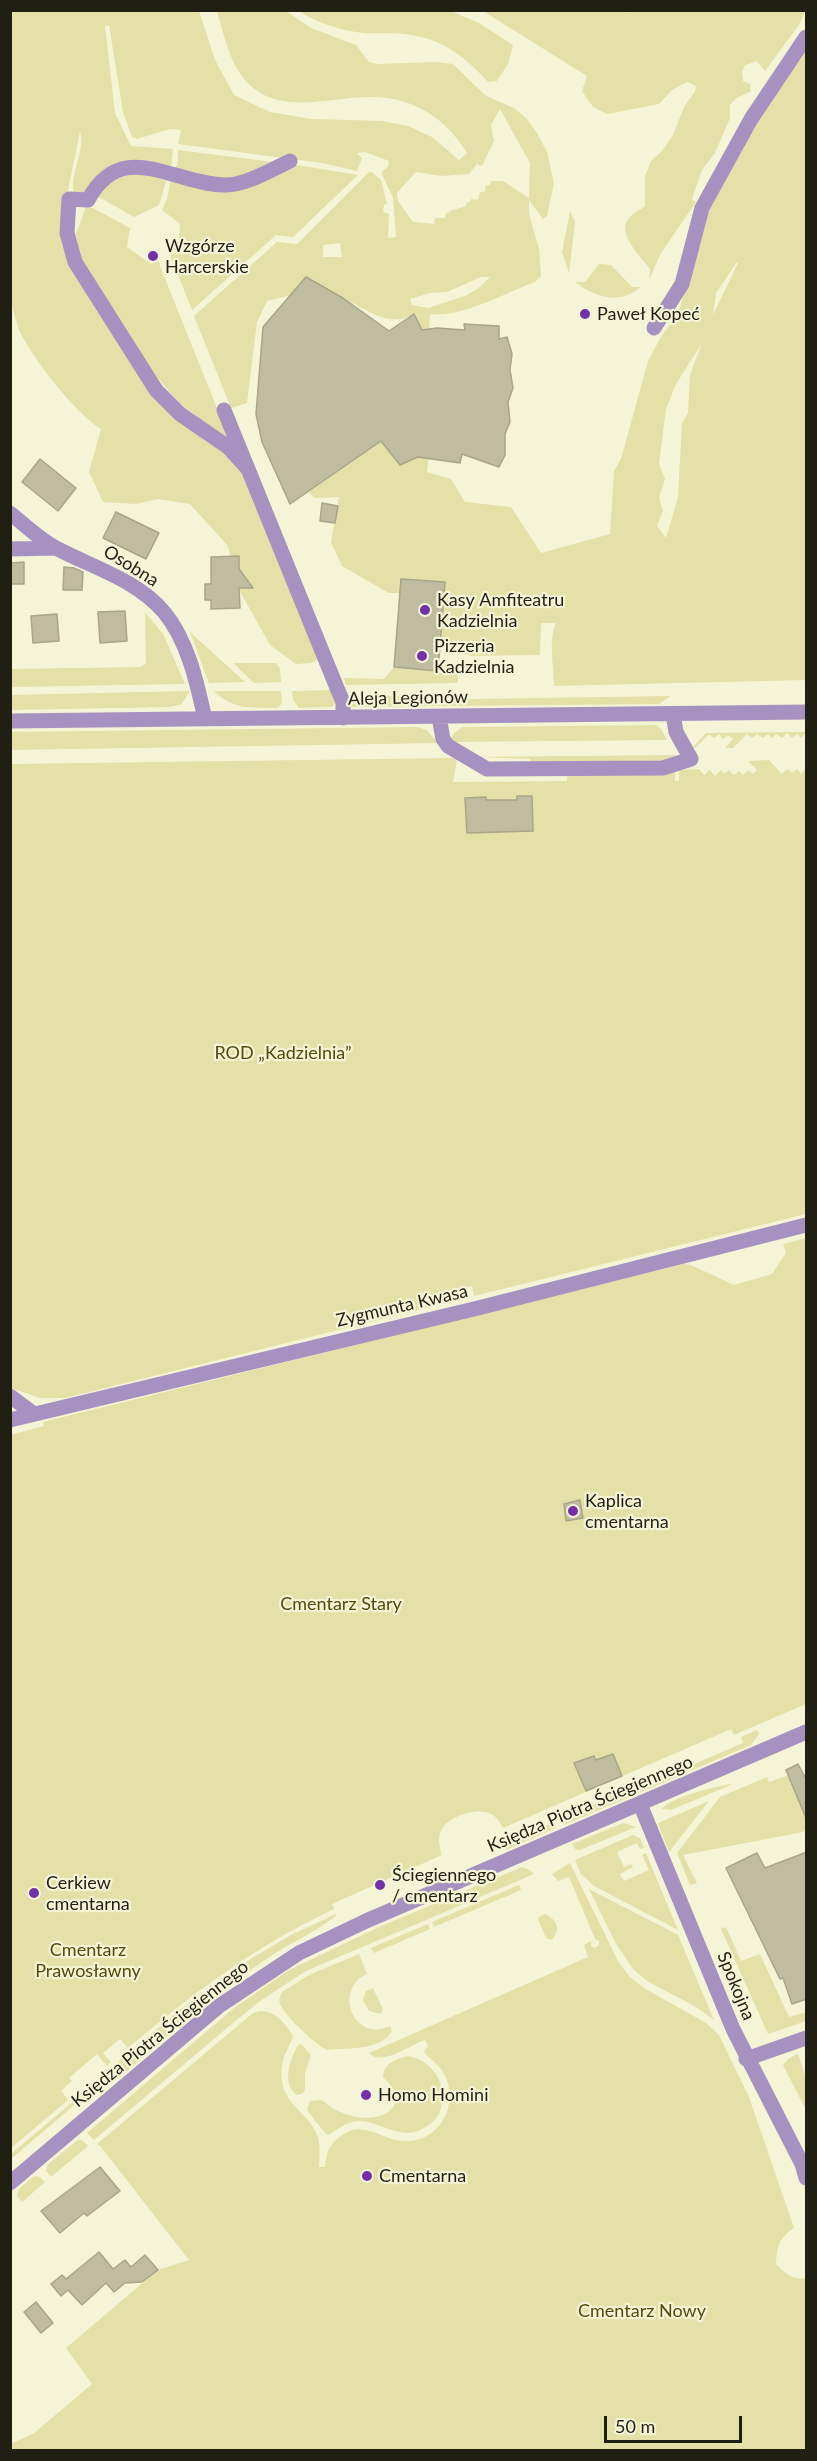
<!DOCTYPE html>
<html>
<head>
<meta charset="utf-8">
<style>
  body { margin:0 }
  #map { position:relative; width:817px; height:2461px; overflow:hidden; background:#f6f4d6; font-family:Lato,sans-serif }
  canvas { display:block }
  .frame { position:absolute; inset:0; border:12px solid #201f14; pointer-events:none }
  .scale { position:absolute; left:604px; top:2416px; width:138px; height:27px; box-sizing:border-box; border:3px solid #201f14; border-top:0; padding-left:8px; font-size:18px; line-height:21px; white-space:nowrap; color:#201f14; -webkit-text-stroke:4px #f6f4d6; paint-order:stroke }
</style>
</head>
<body>
<div id="map">
<canvas width="817" height="2461"></canvas>
<div class="frame"></div>
<div class="scale">50 m</div>
</div>
<script>
const ctx = document.querySelector('canvas').getContext('2d');
ctx.lineJoin = 'round';
function fillPath(path, color) { ctx.fillStyle = color; ctx.fill(path, 'evenodd'); }
function strokePath(path, color, width, dash) { ctx.strokeStyle = color; ctx.lineWidth = width; ctx.lineCap = dash ? 'butt' : 'round'; ctx.setLineDash(dash || []); ctx.stroke(path); }
function label(font, color, halo, rows, align = 'center') {
  ctx.font = font + ' Lato,sans-serif'; ctx.lineWidth = 4.5; ctx.setLineDash([]); ctx.textBaseline = 'middle'; ctx.strokeStyle = halo; ctx.fillStyle = color; for (const [text, x, y, turn = 0] of rows) {
    ctx.save(); ctx.translate(x, y); ctx.rotate((+turn || 0) * Math.PI / 180); ctx.textAlign = isNaN(turn) ? turn : align; if (halo) ctx.strokeText(text, 0, 0); ctx.fillText(text, 0, 0); ctx.restore();
  }
}
const green = new Path2D(`
  M10 11H199L215 60 234 95 270 112 312 119 382 121 408 126 432 137 459 160 467 153C449 123 422 103 387 98 335 91 270 127 236 67 227 50 222 29 217 11H286L311 28 356 45 369 62 378 64 435 62 453 64 486 96 514 108 527 119 537 133 547 152 554 183 547 216 543 219 529 200V214L539 249 541 276 535 282C505 293 462 318 430 314L429 334 425 335 414 314C385 332 360 301 332 295 310 290 288 296 267 301L257 322 247 403 231 408 194 316 277 242 297 244 369 172H372L381 180 387 204 384 205 383 212 389 214 388 238 396 237 393 198 381 172 388 167 389 161 365 152 357 153 362 158 357 171 322 163 178 144 181 130 170 129 137 139 132 137 123 112 109 25 105 26 115 113 131 146 173 149 171 170 140 163 86 195 74 193C69 174 86 151 80 131L62 220 119 339 207 437 238 465 320 659 311 663 296 664 270 645 237 586 228 546 190 504 158 499 136 504 103 502 89 472 101 429C75 413 34 360 20 332 16 323 14 311 10 301ZM500 109 530 163 529 198 503 181H491L490 185H486L485 192H480L478 200 471 199 470 202H467L466 206 450 211V213H446L445 218H435L434 224 413 222 398 201 397 193 416 172 441 176 469 174 477 164 482 166 494 141 491 125ZM340 243 342 257H323V245ZM481 277H490L479 288 465 296 428 308 412 305 410 299 430 293 447 292Z
  M299 11H451L479 23 513 45 508 64 497 81 488 82C468 59 442 39 411 35 395 32 380 34 364 33 343 31 316 23 299 11Z
  M625 11 627 13 631 10 805 11 799 25 765 71 757 61 745 65 742 72 743 81 750 84 751 91 735 99 730 105V118L715 153 702 170 692 199 696 202 661 253 649 280 650 269C641 256 616 235 629 218 632 214 640 210 645 206V176L651 161 662 151 673 135 684 107 695 91 696 86 687 82 672 90 659 104 607 114 593 107 582 91 587 76 483 11Z
  M806 47V63L805 64 806 73V680L554 686C554 666 548 640 556 623H541L540 655 470 656 441 636 445 582 401 579 400 593H389L342 566 331 542 339 497 314 498 309 492 381 441 400 465 429 453 427 472 451 479 465 502 511 507 541 553 610 534 614 471 621 459 648 361 662 335 678 315 701 232 713 201 748 137ZM737 262 738 263 713 315 716 293ZM702 343 690 375 688 413 682 424 678 497 666 538 657 526 663 511 659 498 665 479 659 464 666 409 676 384Z
  M178 150 281 163 229 181 175 171 178 161Z
  M296 165 358 175 293 237 276 235 192 310 170 255 178 252 180 224 162 210 167 199 171 178 218 188Z
  M116 173 165 176 166 181 159 205 134 217 97 196Z
  M86 207 93 208 130 228 127 247 151 264 158 261 231 443 178 402 152 371 99 294 78 251 76 234Z
  M570 211 575 222 569 274 562 252Z
  M599 264 611 265 632 287H641C620 305 596 298 575 282H585Z
  M145 612 163 634 185 684 11 687V669L141 667 146 663Z
  M190 632 245 682 209 683Z
  M439 662 457 673 458 683 346 685 344 678 384 679 394 667 438 671Z
  M233 663H276L280 669 281 682 254 683Z
  M334 690 337 702 332 707 299 708 293 700 292 691Z
  M190 691 181 705 168 707 11 710V695Z
  M214 691H281L282 703 278 708C253 708 233 710 214 691Z
  M345 696H401L402 700 671 696 659 704 350 707Z
  M656 725 661 729 667 740 452 742V735L462 727Z
  M417 727 427 730 438 743 11 750 10 732Z
  M806 732 801 738 797 734 792 738 787 733 782 738 776 734 772 738 768 734 763 738 757 734 752 738 747 734 733 748H725L733 739 728 735 723 739 719 734 714 738 709 734 695 748 693 747 706 733Z
  M676 755 667 763 531 765 530 759 474 757Z
  M454 758 457 759 453 782 567 781 568 773 675 770V781H679V770L699 769 704 775 710 770 715 776 721 770 724 774 729 770 734 775 739 771 743 775 748 770 753 774 757 770 748 761 769 760 782 774 788 769 792 773 797 769 801 774 806 769V1214L474 1296 472 1286 453 1290 455 1301 65 1398H40L11 1388 10 764Z
  M806 1238V1704L734 1735 731 1729 503 1828C500 1822 497 1817 491 1814 478 1807 451 1816 443 1827 437 1836 439 1846 442 1855L332 1904 334 1909C257 1945 192 1994 128 2048L120 2039 103 2053 111 2062 107 2066 97 2054 69 2078 72 2081 61 2091 68 2100 11 2148 10 1435 44 1426 43 1422 684 1264 691 1265 734 1285 772 1274 786 1253 783 1244Z
  M757 1730 759 1734 751 1745 564 1825 563 1818 600 1802 601 1798 627 1787 629 1792 743 1743 741 1737Z
  M789 1775 806 1818V1829L803 1832 683 1855 697 1883 690 1885 677 1853 720 1797 767 1777 769 1782Z
  M733 1784 671 1810 662 1809C670 1797 720 1785 733 1784Z
  M709 1801 669 1852 658 1823Z
  M623 1823 636 1827 580 1850H576L572 1844Z
  M547 1825H551L556 1828 506 1850 503 1843Z
  M633 1835 640 1838 644 1848 640 1849 637 1843 617 1852 624 1867 631 1864 633 1867 620 1874 624 1881 649 1870 642 1855 646 1853 678 1930 594 1886 581 1874 575 1860Z
  M570 1863 619 1963 630 1977 644 1988 706 2023 719 2035 749 2097 794 2228C779 2238 777 2246 776 2264 785 2273 793 2281 806 2278V2450H11L10 2444 33 2434 92 2384 66 2348 158 2270 189 2260 101 2147 97 2144 253 2013C271 2006 284 2021 293 2036 290 2046 283 2055 282 2066 277 2104 307 2109 317 2135 321 2144 319 2157 319 2167H325C326 2153 329 2144 341 2136 365 2117 384 2144 410 2141 443 2138 460 2100 443 2072 438 2064 430 2059 424 2052L428 2046 425 2040C410 2045 381 2067 369 2053L588 1957 584 1945 591 1941V1946L595 1948 599 1945V1941L595 1939 569 1877 558 1881 552 1874Z
  M522 1867 528 1869 534 1874 306 1971 260 2001 227 2028 94 2140 87 2133 234 2008 289 1970 379 1927Z
  M519 1885 521 1890 434 1927 432 1922Z
  M589 1889 678 1935 714 2020 696 2007 647 1981 633 1969 615 1942Z
  M336 1914V1916C313 1934 285 1945 262 1962 211 1998 165 2038 118 2079L113 2073 119 2061 178 2011 252 1958 293 1934Z
  M545 1914C557 1919 562 1931 551 1940L546 1938 538 1919 540 1916Z
  M428 1924 430 1929 374 1953 371 1948Z
  M726 1927 741 1961 760 1954 789 2017 806 2012V2021L768 2034 721 1929Z
  M359 1954 367 1974C341 1984 345 2023 371 2029 378 2031 384 2028 390 2026L392 2031C379 2052 348 2047 327 2050 316 2045 286 2017 281 2006 278 2001 280 1996 282 1992L309 1975Z
  M373 1988 383 2009 381 2014 369 2011 363 2000 366 1991Z
  M301 2044 311 2055 305 2073V2090L302 2094 297 2095C281 2083 290 2059 298 2045Z
  M798 2054 806 2078V2110L783 2065 789 2058Z
  M408 2056C419 2058 429 2064 435 2073 442 2082 444 2097 441 2108 439 2116 434 2122 427 2126 401 2144 383 2121 357 2121 345 2122 338 2130 328 2135 325 2134 310 2114 307 2110L310 2101 322 2100C358 2134 423 2115 383 2077 384 2063 396 2059 408 2056Z
  M82 2094 85 2096 11 2159V2154Z
  M78 2140H82L88 2146 51 2177 46 2171 48 2164Z
  M34 2176 40 2177 45 2182 22 2202 17 2196 19 2189Z`);
const building = new Path2D(`
  M306 277 343 298 389 331 414 314 422 330 437 328 465 330 464 324 499 326V339L507 337 512 354 510 370 513 388 508 402 510 422 505 434V455L499 467 462 454 460 463 418 457 400 465 381 441 290 504 262 442 256 414 263 327Z
  M40 459 76 488 58 511 22 482Z
  M322 503 338 506 335 523 320 521Z
  M116 512 159 533 146 559 103 538Z
  M239 556V569L253 588H239L240 608 211 609V600H205V584H211V557Z
  M24 562V584H11L10 563Z
  M64 567 74 568 83 572 82 590H63Z
  M401 579 445 582 438 671 394 667Z
  M125 611 127 641 100 643 98 612Z
  M57 614 59 641 33 643 31 616Z
  M517 796H532L533 831 467 833 465 798 486 797V800H517Z
  M580 1500 583 1518 566 1521 564 1504Z
  M613 1754 622 1776 586 1791 574 1763 594 1756 596 1760Z
  M798 1764 807 1781 806 1818 786 1770Z
  M807 1852V1999L792 2004 783 1978 780 1979 726 1868 757 1853 765 1868Z
  M100 2167 120 2191 87 2216 84 2213 60 2233 41 2211Z
  M99 2252 113 2269 125 2260 131 2267 145 2255 158 2270 142 2282 125 2283 114 2292 106 2283 82 2305 68 2290 61 2296 51 2284 62 2275 66 2279Z
  M36 2302 53 2323 41 2333 24 2312Z`);
const minor = new Path2D(`
  M654 328 682 284 702 208 751 119 806 37
  M224 410 337 688 343 702V718
  M248 469 228 447 180 414 156 390 75 262 67 233 69 199 88 200C122 137 172 184 225 185 246 185 271 170 290 161
  M10 513C25 525 41 541 58 549 94 568 137 580 164 612 188 641 197 683 205 719
  M10 549 56 548
  M439 717 443 739 448 746 487 769 663 768 691 759 676 732 673 714
  M10 721 806 712
  M10 1396 34 1414
  M10 1420 474 1309 806 1225
  M640 1804 733 2029 802 2164 806 2178
  M746 2059 806 2038
  M10 2183 219 2006 299 1953 366 1921 806 1732`);
const markers = [
  [153,256,6,"#7231a6"],
  [585,314,6,"#7231a6"],
  [425,610,6,"#7231a6"],
  [422,656,6,"#7231a6"],
  [573,1511,6,"#7231a6"],
  [380,1885,6,"#7231a6"],
  [34,1893,6,"#7231a6"],
  [366,2095,6,"#7231a6"],
  [367,2176,6,"#7231a6"]
];
const poiNames = [
  ["Wzgórze",165,246],
  ["Harcerskie",165,267],
  ["Paweł Kopeć",597,314],
  ["Kasy Amfiteatru",437,600],
  ["Kadzielnia",437,621],
  ["Pizzeria",434,646],
  ["Kadzielnia",434,667],
  ["Kaplica",585,1501],
  ["cmentarna",585,1522],
  ["Ściegiennego",392,1875],
  ["/ cmentarz",392,1896],
  ["Cerkiew",46,1883],
  ["cmentarna",46,1904],
  ["Homo Homini",378,2095],
  ["Cmentarna",379,2176]
];
const streetNames = [
  ["Osobna",131,566,32],
  ["Aleja Legionów",408,698,-1],
  ["Zygmunta Kwasa",402,1306,-13],
  ["Księdza Piotra Ściegiennego",590,1804,-23],
  ["Spokojna",736,1986,68],
  ["Księdza Piotra Ściegiennego",160,2034,-39]
];
const parkNames = [
  ["ROD „Kadzielnia”",283,1053],
  ["Cmentarz Stary",341,1604],
  ["Cmentarz",88,1950],
  ["Prawosławny",88,1971],
  ["Cmentarz Nowy",642,2311]
];
fillPath(green, '#e5dfa8');
fillPath(building, '#bfbc9f');
strokePath(building, '#a8a589', 1.5);
strokePath(minor, '#a791c1', 15);
for (const [x, y, r, color] of markers) { const dot = new Path2D(); dot.arc(x, y, r, 0, 2 * Math.PI); ctx.fillStyle = color; ctx.fill(dot); strokePath(dot, '#f6f4d6', 2); }
label('18px', '#201f14', '#f6f4d6', poiNames, 'left');
label('18px', '#201f14', '#f6f4d6', streetNames);
label('18px', '#524b0c', '#f6f4d6', parkNames);
</script>
</body>
</html>
